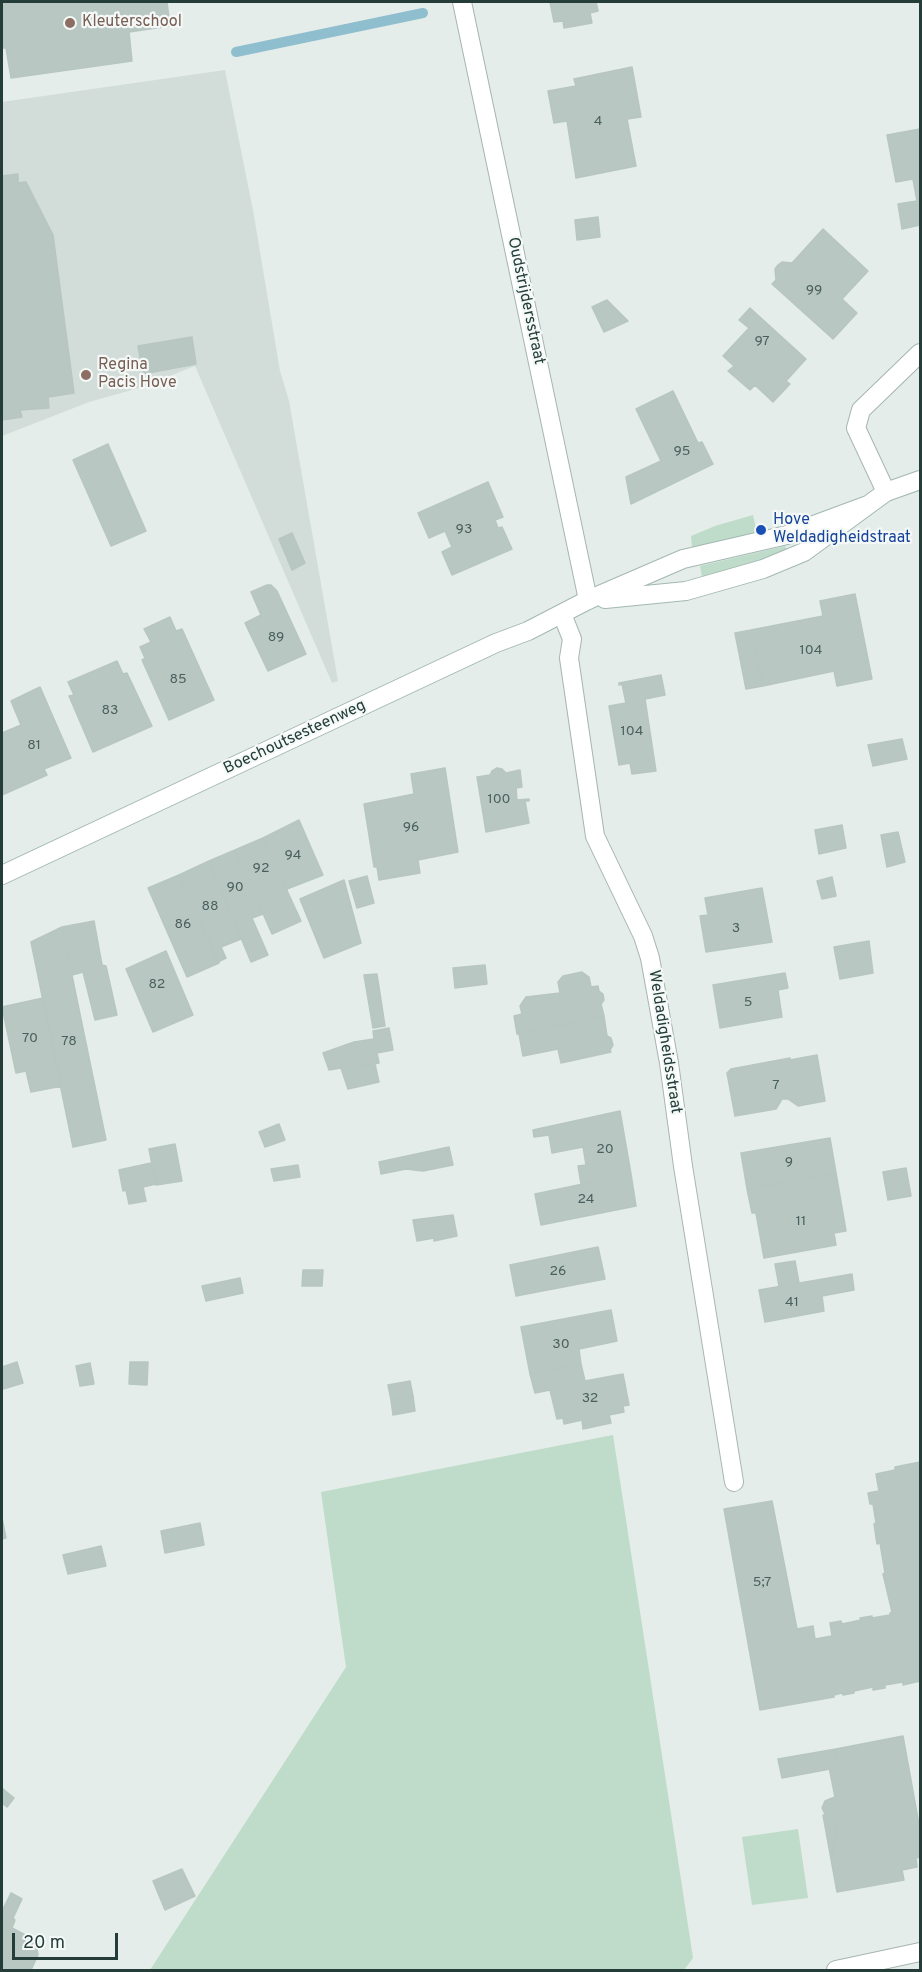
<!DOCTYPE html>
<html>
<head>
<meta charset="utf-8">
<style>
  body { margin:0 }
  #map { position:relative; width:922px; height:1972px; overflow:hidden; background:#e4ede9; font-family:Overpass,sans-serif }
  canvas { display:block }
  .frame { position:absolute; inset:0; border:3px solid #243d39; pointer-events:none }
  .scale { position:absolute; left:12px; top:1933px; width:106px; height:27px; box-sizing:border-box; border:3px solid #243d39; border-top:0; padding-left:8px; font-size:18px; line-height:21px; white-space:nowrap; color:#243d39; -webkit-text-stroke:4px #f4f9f7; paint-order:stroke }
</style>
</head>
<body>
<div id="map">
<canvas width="922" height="1972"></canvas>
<div class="frame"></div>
<div class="scale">20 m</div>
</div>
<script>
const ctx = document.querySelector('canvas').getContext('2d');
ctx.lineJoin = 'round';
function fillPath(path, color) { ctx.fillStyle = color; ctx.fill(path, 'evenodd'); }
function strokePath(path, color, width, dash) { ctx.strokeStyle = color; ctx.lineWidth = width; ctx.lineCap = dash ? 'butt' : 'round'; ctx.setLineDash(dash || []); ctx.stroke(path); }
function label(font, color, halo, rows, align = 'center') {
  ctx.font = font + ' Overpass,sans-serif'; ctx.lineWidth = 4.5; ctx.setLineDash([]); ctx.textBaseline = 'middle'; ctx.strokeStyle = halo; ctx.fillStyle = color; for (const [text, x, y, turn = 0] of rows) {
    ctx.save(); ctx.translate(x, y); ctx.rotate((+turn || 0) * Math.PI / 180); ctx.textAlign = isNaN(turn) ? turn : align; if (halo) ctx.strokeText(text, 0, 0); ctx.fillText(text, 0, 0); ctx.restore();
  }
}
const built = new Path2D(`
  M225 70 253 210 280 371 289 401 338 681 332 683 195 366 139 388 89 402 2 436V102Z`);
const green = new Path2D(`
  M753 515 757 533 692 547 691 536 715 526Z
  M785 546 787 550 752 565 702 577 700 566Z
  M613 1435 693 1958 684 1970H150L346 1667 321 1492Z
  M798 1829 808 1898 752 1905 742 1837Z`);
const stream = new Path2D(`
  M236 52 423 13`);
const building = new Path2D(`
  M2 2H167L170 26 129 32 132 61 11 78 6 48H2Z
  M550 2H596L598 11 590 13 592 23 564 28 563 21 554 22Z
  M632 67 641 117 627 119 636 166 576 178 567 121 554 123 548 91 576 86 574 79Z
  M920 129V225L902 229 898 204 917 201 913 179 896 182 887 135Z
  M18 174V183L26 182 53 235 74 393 48 397 49 408 20 410 22 417 2 420V176Z
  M598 217 600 237 577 240 575 220Z
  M823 229 868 271 842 299 857 313 833 339 772 284 776 280 775 269 778 265 782 262 792 263Z
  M607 300 628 321 604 332 592 307Z
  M750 308 806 359 786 381 790 384 773 402 755 385 750 390 728 371 734 366 723 356 749 328 739 320Z
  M192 337 196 364 143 374 138 346Z
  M673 391 698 443 702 442 713 464 631 504 626 477 661 461 636 409Z
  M108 444 146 531 111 546 73 460Z
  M488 482 503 517 495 520 498 528 502 527 512 549 452 575 442 552 452 547 445 531 429 538 418 513Z
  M292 533 305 563 292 570 279 539Z
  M267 585H271L277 591 306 654 268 671 245 623 261 615 251 592Z
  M855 594 872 679 837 686 834 671 763 686 751 630 823 616 820 601Z
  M170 617 176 631 182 629 214 700 169 720 142 660 145 658 140 647 151 642 144 629Z
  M751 630 763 686 746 689 735 633Z
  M117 661 123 674 127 673 152 726 93 752 69 696 74 695 68 682Z
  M661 675 665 695 645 699 656 771 632 774 630 763 619 765 609 706 626 703 622 684 619 685V683Z
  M40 687 71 758 44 769 47 775 2 795V733L21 725 11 701Z
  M902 739 907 759 873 766 868 745Z
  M445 768 458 852 418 860 420 873 379 880 377 867H374L364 804 414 794 411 774Z
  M497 768 502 769 506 773 520 770 522 787 516 788 517 800 529 799V801H525L529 823 486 832 477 777 490 775 492 771Z
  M299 820 323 875 287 889 263 838Z
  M842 825 846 848 819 854 815 830Z
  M898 832 905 862 887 867 881 835Z
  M263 838 301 921 272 934 235 850Z
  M235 850 263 914 252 918 268 955 251 962 209 861Z
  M209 861 241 939 221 947 226 958 218 962 179 875Z
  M179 875 219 963 187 977 148 888Z
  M367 876 374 903 357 908 349 881Z
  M832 877 836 896 822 899 817 881Z
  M344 880 361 943 324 958 300 899Z
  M762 888 772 942 706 952 700 916 708 915 705 898Z
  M94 921 102 965 106 966 117 1015 95 1020 83 972 72 975 62 927Z
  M62 927 106 1140 73 1147 31 942Z
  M869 941 873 973 840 979 834 947Z
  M166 951 193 1015 153 1032 126 969Z
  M485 965 487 984 455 988 453 968Z
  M582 972 589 977 591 987 598 986 599 991 603 994 604 1000 601 1004 604 1016 517 1034 514 1016 522 1014 520 1006 526 997 560 993 558 982 563 976Z
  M785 973 788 988 778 990 782 1017 720 1028 713 985Z
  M377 974 385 1026 373 1028 364 975Z
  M43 998 62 1086 31 1092 26 1071 16 1073 2 1007Z
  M604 1016 607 1036 611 1038 613 1045 610 1050 611 1052 561 1063 558 1049 523 1056 519 1034Z
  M389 1028 393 1050 377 1053 379 1063 364 1066 354 1042 374 1039 373 1031Z
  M354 1042 364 1066 342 1071 341 1068 329 1070 323 1053Z
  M817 1055 825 1101 798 1106 788 1099H782L776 1109 735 1116 727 1073 731 1069 790 1058V1060Z
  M375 1064 379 1082 348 1089 342 1071Z
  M620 1111 631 1174 581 1184 578 1166 586 1165 583 1147 552 1153 549 1135 534 1137 533 1130Z
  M279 1124 285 1140 265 1147 259 1132Z
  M830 1138 836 1173 747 1189 741 1153Z
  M175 1144 182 1181 156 1185 149 1149Z
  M449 1147 453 1165 423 1171 406 1169 381 1174 379 1162Z
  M151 1163 156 1184 143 1187 146 1201 129 1204 126 1190 123 1191 119 1170Z
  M298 1165 300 1177 274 1181 271 1169Z
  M906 1168 911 1196 888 1200 883 1172Z
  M836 1173 846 1231 834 1233 836 1245 764 1258 756 1213H752L747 1189Z
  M631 1174 636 1206 541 1225 535 1194Z
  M453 1215 457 1236 434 1241V1238L417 1241 413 1220Z
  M598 1247 605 1279 516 1296 510 1265Z
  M795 1261 799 1283 779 1286 775 1264Z
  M303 1270H323L322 1286H302Z
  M852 1274 854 1290 822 1296 824 1311 765 1322 759 1290Z
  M240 1278 243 1293 206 1301 202 1286Z
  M611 1310 617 1341 579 1349 581 1364 530 1374 521 1327Z
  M17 1362 23 1383 3 1389 2 1367Z
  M130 1362H148L147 1385 129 1384Z
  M90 1363 94 1384 80 1386 76 1366Z
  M581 1364 585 1381 623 1374 629 1405 623 1406 624 1412 609 1415 611 1423 583 1429 582 1420 564 1424 563 1418 557 1419 550 1390 535 1393 530 1374Z
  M410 1381 413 1396 391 1400 388 1385Z
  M413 1396 415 1411 393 1415 391 1400Z
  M920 1462V1681L903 1685V1682L885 1685V1688L873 1690V1687L854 1691V1693L843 1695 842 1693 834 1695V1697L760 1710 724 1509 772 1501 797 1629 813 1626 815 1639 832 1636 830 1623 841 1621 842 1624 861 1620 860 1618 872 1616V1618L890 1615V1613L892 1612 883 1574 885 1573 880 1543 877 1544 874 1524 876 1523 873 1504H870L868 1493 879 1491 876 1474 895 1470V1467Z
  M2 1518 6 1538 2 1539Z
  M200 1523 204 1545 165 1553 161 1531Z
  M101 1546 106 1566 68 1574 63 1555Z
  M903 1736 920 1830V1857L916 1858 917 1867 902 1870 904 1880 837 1892 831 1859 836 1834 834 1820 827 1818 822 1808 825 1801 835 1797 829 1767 838 1766 836 1749Z
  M836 1749 838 1766 829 1767 830 1769 782 1778 778 1759Z
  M2 1788 14 1798 7 1807 2 1803Z
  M823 1815 834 1821 836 1834 831 1859Z
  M182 1869 195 1896 165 1910 153 1881Z
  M11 1893 22 1899 13 1918 15 1920 12 1928 31 1938 37 1949 38 1955 31 1970H2V1911Z`);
const street = new Path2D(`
  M462 2 588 600
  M886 492 856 428 861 410 920 353
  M562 614 572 639 569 658 595 836 643 936 650 958 669 1063 683 1166 734 1482
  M836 1970 920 1952`);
const secondary = new Path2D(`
  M605 599 686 591 763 569 804 552 886 492 920 480
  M2 875 496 643 528 631 588 600 683 559 787 535 868 505`);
const markers = [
  [70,23,6,"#8d6e63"],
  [86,375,6,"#8d6e63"],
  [761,530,6,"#1a4fb4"]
];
const numberNames = [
  ["4",598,122],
  ["99",814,291],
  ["97",762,342],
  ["95",682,452],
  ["93",464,530],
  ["89",276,638],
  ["104",811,651],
  ["85",178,680],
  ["83",110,711],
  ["104",632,732],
  ["81",34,746],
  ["100",499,800],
  ["96",411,828],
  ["94",293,856],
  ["92",261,869],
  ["90",235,888],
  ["88",210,907],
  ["86",183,925],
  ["3",736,929],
  ["82",157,985],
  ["5",748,1003],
  ["70",30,1039],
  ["78",69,1042],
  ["7",776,1086],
  ["20",605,1150],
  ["9",789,1163],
  ["24",586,1200],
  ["11",801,1222],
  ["26",558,1272],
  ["41",792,1303],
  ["30",561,1345],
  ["32",590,1399],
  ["5;7",762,1583]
];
const educationNames = [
  ["Kleuterschool",82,23],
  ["Regina",98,366],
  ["Pacis Hove",98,384]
];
const streetNames = [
  ["Oudstrijdersstraat",525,301,78],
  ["Boechoutsesteenweg",295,738,-25],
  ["Weldadigheidsstraat",664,1042,81]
];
const transitNames = [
  ["Hove",773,521],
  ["Weldadigheidstraat",773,539]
];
fillPath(built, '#d2dcd9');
fillPath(green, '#bedcc9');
strokePath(stream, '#8fbece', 10);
fillPath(building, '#b9c7c3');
strokePath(building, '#b7c6c1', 1.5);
strokePath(street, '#a7b5b1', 20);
strokePath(secondary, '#a3b8b2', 20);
strokePath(street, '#fff', 18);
strokePath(secondary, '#fff', 18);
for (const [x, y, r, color] of markers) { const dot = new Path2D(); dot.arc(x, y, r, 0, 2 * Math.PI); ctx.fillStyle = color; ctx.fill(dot); strokePath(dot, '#f4f9f7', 2); }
label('14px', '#49605c', null, numberNames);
label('16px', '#785e54', '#f4f9f7', educationNames, 'left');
label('16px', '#243d39', '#f4f9f7', streetNames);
label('16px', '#164399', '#f4f9f7', transitNames, 'left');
</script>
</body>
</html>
